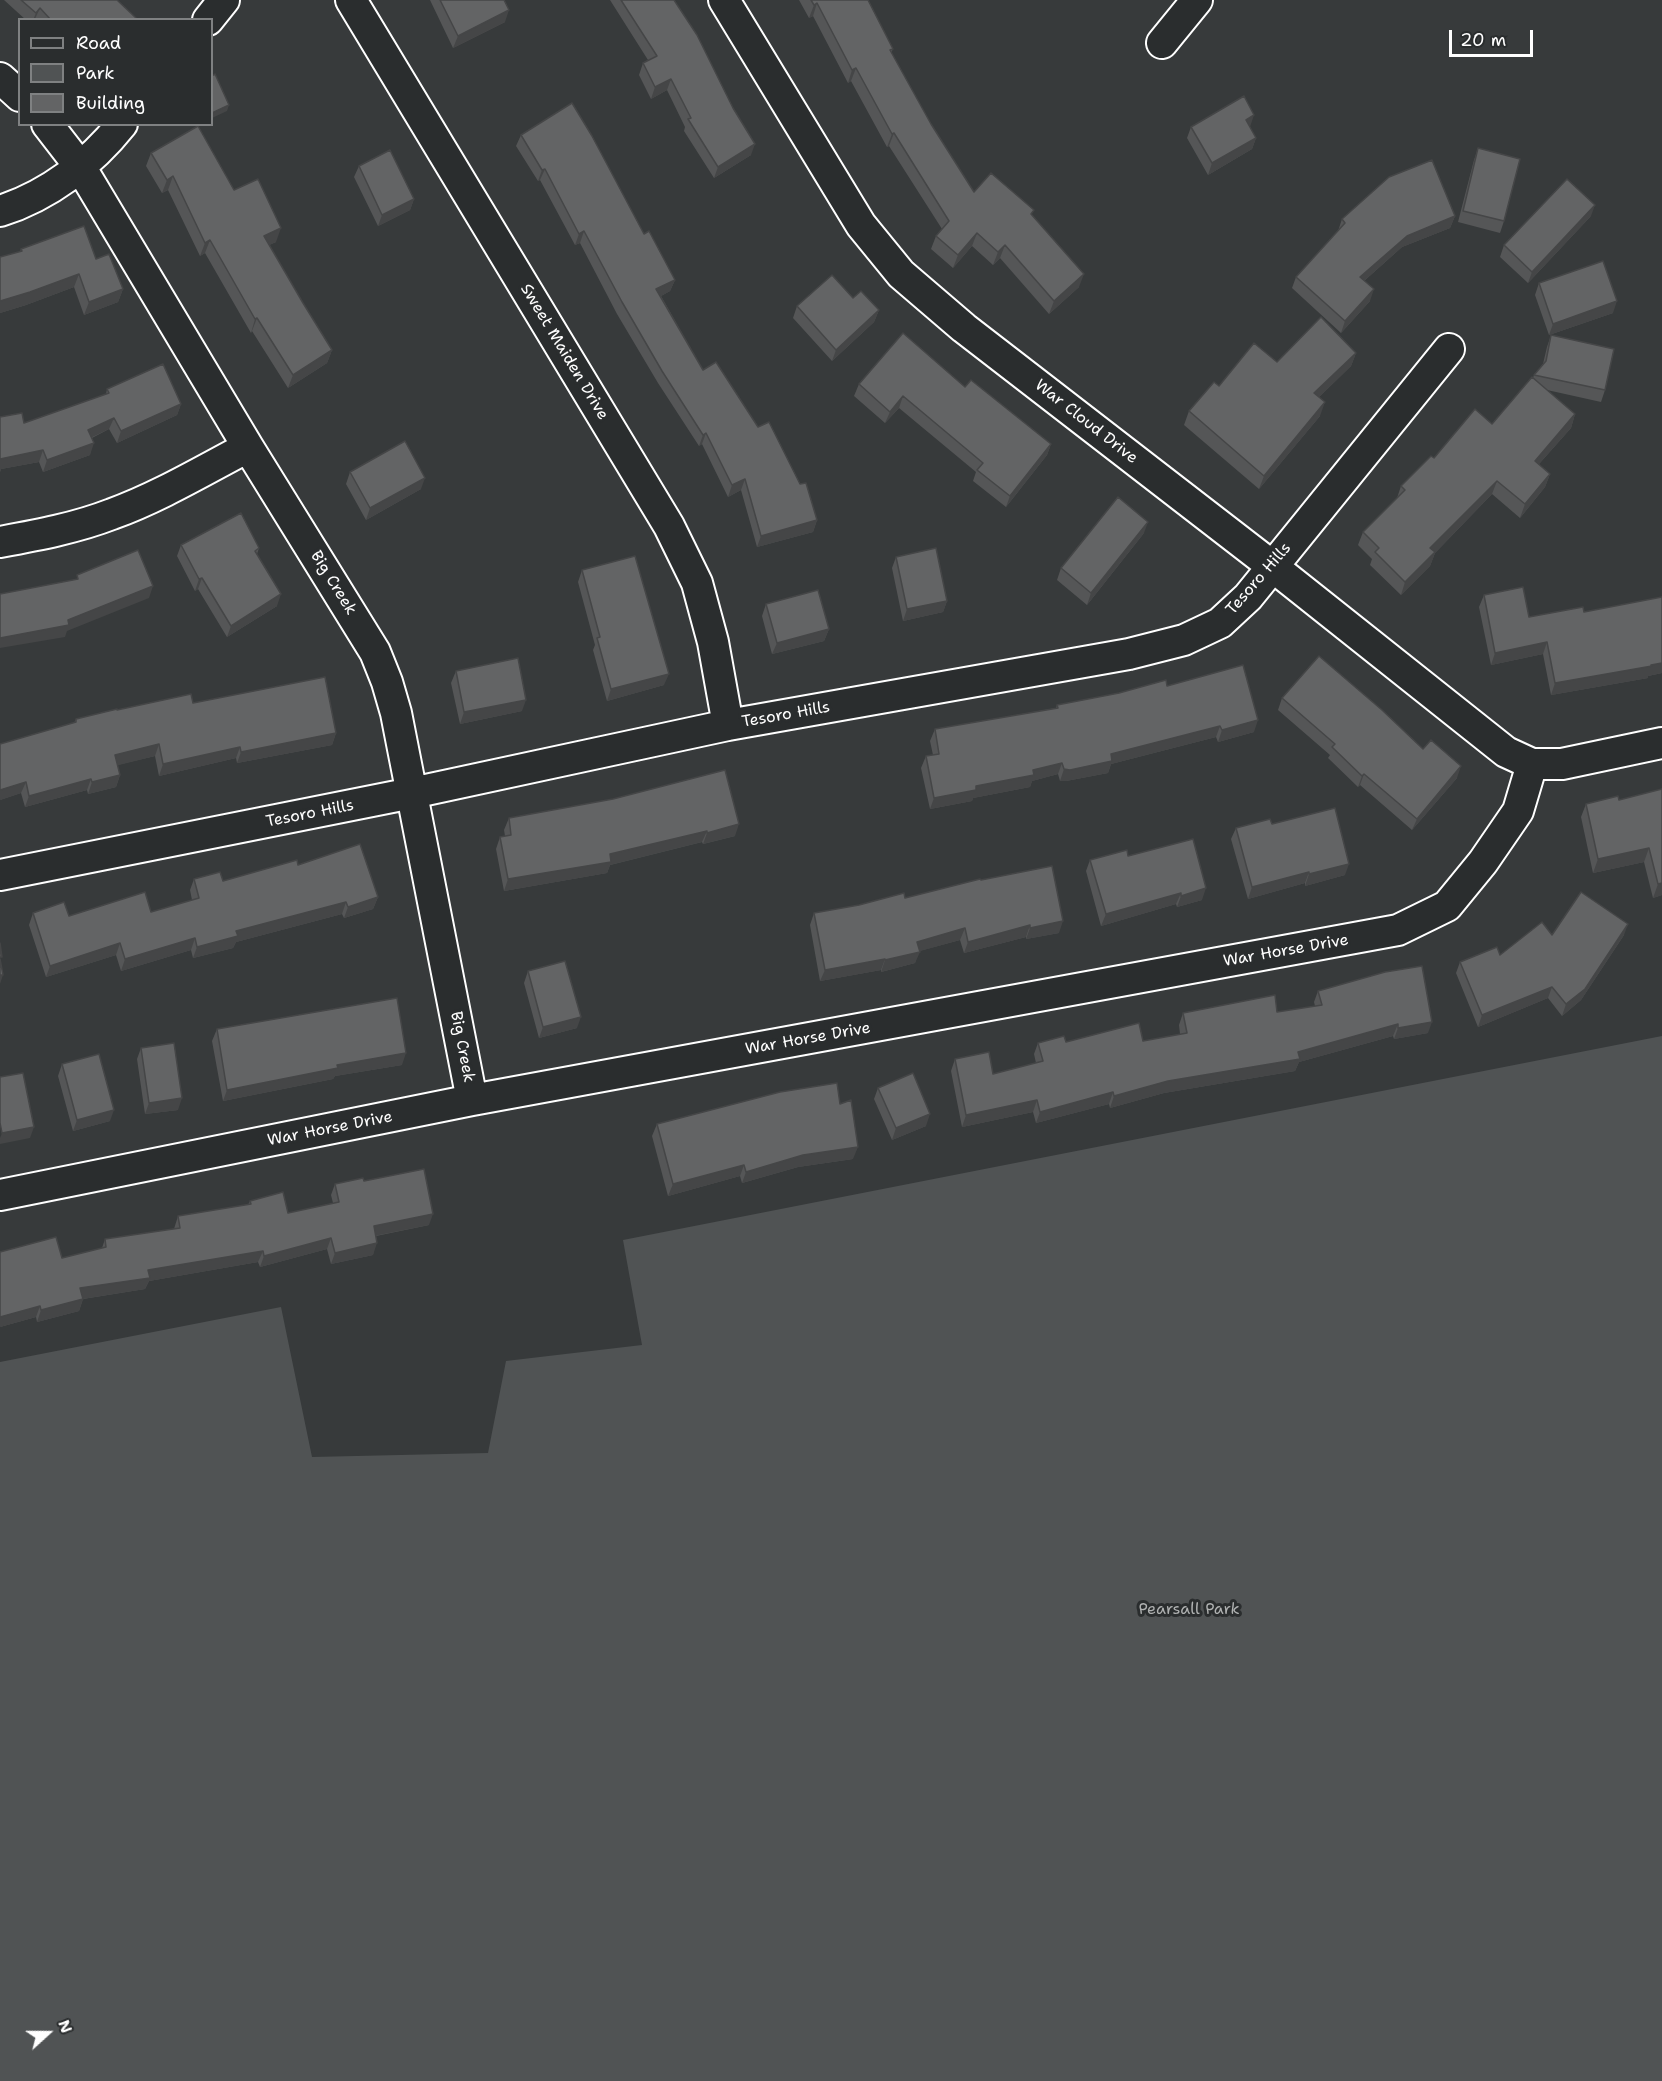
<!DOCTYPE html>
<html>
<head>
<meta charset="utf-8">
<style>
  body { margin:0 }
  #map { position:relative; width:1662px; height:2081px; overflow:hidden; background:#373a3b; font-family:"Shantell Sans",sans-serif }
  canvas { display:block }
  .legend { position:absolute; left:18px; top:18px; width:195px; height:108px; box-sizing:border-box; background:#2a2d2e; border:2px solid #7f8182; margin:0; padding:8px 10px; list-style:none; font-size:18px; color:#fff }
  .legend li { display:flex; align-items:center; gap:12px; height:30px }
  .legend b { width:30px; border:2px solid #7f8182 }
  .north { position:absolute; left:18px; top:2003px; width:60px; height:60px; -webkit-text-stroke:4px #2a2d2e; paint-order:stroke; rotate:69deg; font-size:16px; font-weight:700; line-height:24px; text-align:center; color:#fff }
  .north::after { content:''; display:block; margin:auto; width:21px; height:27px; background:#fff; clip-path:polygon(50% 0,100% 100%,50% 72%,0 100%) }
  .scale { position:absolute; left:1449px; top:30px; width:84px; height:27px; box-sizing:border-box; border:3px solid #fff; border-top:0; padding-left:8px; font-size:18px; line-height:21px; white-space:nowrap; color:#fff; -webkit-text-stroke:4px #2a2d2e; paint-order:stroke }
</style>
</head>
<body>
<div id="map">
<canvas width="1662" height="2081"></canvas>
<ul class="legend">
<li><b style="height:8px;background:#2a2d2e"></b>Road</li>
<li><b style="height:16px;background:#505354"></b>Park</li>
<li><b style="height:16px;background:#636465"></b>Building</li>
</ul>
<div class="north">N</div>
<div class="scale">20 m</div>
</div>
<script>
const ctx = document.querySelector('canvas').getContext('2d');
ctx.lineJoin = 'round';
function fillPath(path, color) { ctx.fillStyle = color; ctx.fill(path, 'evenodd'); }
function strokePath(path, color, width, dash) { ctx.strokeStyle = color; ctx.lineWidth = width; ctx.lineCap = dash ? 'butt' : 'round'; ctx.setLineDash(dash || []); ctx.stroke(path); }
function label(font, color, halo, rows, align = 'center') {
  ctx.font = font + ' "Shantell Sans",sans-serif'; ctx.lineWidth = 6; ctx.setLineDash([]); ctx.textBaseline = 'middle'; ctx.strokeStyle = halo; ctx.fillStyle = color; for (const [text, x, y, turn = 0] of rows) {
    ctx.save(); ctx.translate(x, y); ctx.rotate((+turn || 0) * Math.PI / 180); ctx.textAlign = isNaN(turn) ? turn : align; if (halo) ctx.strokeText(text, 0, 0); ctx.fillText(text, 0, 0); ctx.restore();
  }
}
const green = new Path2D(`
  M1662 1036V2081H0V1362L281 1307 312 1457 488 1453 506 1361 642 1345 623 1240Z`);
const minor = new Path2D(`
  M351 0 669 526 697 583 713 642 728 725
  M724 0 861 225 901 274 964 328 1272 566 1506 752 1532 764H1562L1662 743
  M208 20 224 0
  M1162 43 1197 0
  M0 78 20 96
  M47 124 81 168 248 447 375 652 387 682 396 713 472 1100
  M0 211C48 196 91 163 122 124
  M0 542C38 535 76 528 112 514 159 497 204 470 248 447
  M0 875 412 793 728 725 1129 654 1184 640 1220 623 1248 597 1449 349
  M0 1195 472 1100 1398 930 1447 906 1483 862 1518 811 1532 764`);
const wall = new Path2D(`
  M4 0H117L136 18V20H26Z
  M430 0H504L505 22 453 48Z
  M610 0H674L751 155 714 178 684 131 685 127 667 90 651 99 639 75 643 63 648 60Z
  M799 0H858L893 49 891 53 931 124 974 192 1032 216 1079 287 1049 314 1000 258 993 265 972 246 953 268 931 249 936 236 942 229 889 146 887 147 851 81 848 83 813 16 809 18Z
  M1191 127H1250L1256 138 1252 149 1208 175 1187 138Z
  M521 135 644 234 675 280 670 291 661 296 703 370 817 520 813 532 757 547 741 490 728 497 702 444 699 446 658 383 617 314 580 243 575 245 540 180 538 181 516 146Z
  M1478 148 1504 221 1500 233 1458 222 1474 160Z
  M151 153 234 190 276 242 269 245 303 303 332 350 327 363 288 388 252 331 251 333 205 253 200 256 168 190 162 193 146 166Z
  M359 166 414 199 410 210 378 226 354 177Z
  M1455 216 1450 228 1402 247 1364 281 1370 301 1341 333 1292 288 1296 277 1338 231 1342 219Z
  M1591 216 1528 283 1500 257 1504 245Z
  M21 249 96 259 123 289 118 302 84 315 74 287 26 305 0 313V257L20 252Z
  M1539 283 1613 313 1549 335 1535 295Z
  M853 298 879 310 874 322 832 361 793 318 797 306Z
  M1551 335 1605 390 1601 402 1547 390 1575 414 1571 428 1539 464 1550 474 1545 487 1520 518 1492 494 1435 553 1430 566 1401 595 1370 565 1372 559 1358 545 1363 532 1397 498 1401 486 1434 458 1492 424 1533 378 1534 375 1543 364 1547 347Z
  M1356 353 1351 366 1319 397 1320 416 1259 489 1184 425 1189 411 1219 386 1277 362Z
  M859 384 965 387 1051 444 1047 455 1006 507 973 481 976 472 899 408 885 423 854 396Z
  M107 389 181 404 177 415 117 443 109 429 92 438 90 455 43 472 39 462 1 469 0 472V417L24 423 106 394Z
  M350 472 421 489 366 520 346 484Z
  M1144 533 1087 605 1057 580 1061 568Z
  M181 545 259 548 257 554 277 606 227 637 198 589 195 591 177 556Z
  M896 557 947 601 943 612 903 621 892 568Z
  M582 570 664 685 607 701 593 650 595 645 578 582Z
  M1484 595 1529 617 1584 612 1662 597V673L1648 676V678L1551 695 1543 654 1491 665 1479 607Z
  M766 604 829 629 824 641 772 654 762 616Z
  M456 671 522 711 460 724 451 683Z
  M1167 686 1254 732 1218 742 1216 737 1111 764 1108 773 1066 781H1060L1058 774 1032 781 1030 787 973 798 972 801 930 809 921 768 926 756 933 755 930 741 935 729 1056 708 1057 705Z
  M1282 698 1423 749 1457 778 1412 830 1360 785 1358 787 1328 758 1330 755 1278 710Z
  M193 703 336 733 332 745 237 763 236 758 159 776 155 756 117 765 120 775 116 787 88 794 87 790 25 807 21 793 0 800 74 723 76 719 117 710Z
  M1662 789V895L1653 898 1644 862 1593 873 1581 817 1586 804 1619 800Z
  M613 799 735 836 703 844 702 842 610 865 607 873 504 891 496 849 500 837 505 836 504 830 509 818Z
  M1272 824 1345 875 1305 886V883L1248 899 1231 839 1236 828Z
  M1128 856 1202 900 1177 907 1176 904 1101 926 1086 871 1090 860Z
  M298 865 378 897 373 909 344 918 342 914 236 942 233 948 193 958 191 950 121 971 116 955 46 977 29 925 33 913 69 916 151 912 192 900 190 890 194 879 223 881Z
  M981 880 1059 933 1026 939V937L964 953 960 940 919 951 915 963 881 972V970L820 981 810 925 814 913 905 898Z
  M1552 935H1624L1581 1000 1562 1016 1548 998 1478 1027 1456 973 1460 962 1500 955Z
  M528 971 577 1028 539 1038 524 983Z
  M1318 991 1428 1033 1394 1039 1393 1036 1299 1062 1295 1071 1164 1093 1110 1108 1109 1104 1036 1123 1033 1112 962 1127 951 1071 955 1059 993 1074 1036 1063 1034 1054 1038 1043 1143 1041 1180 1034 1179 1025 1183 1013 1277 1012 1315 1006 1314 1002Z
  M217 1029 402 1065 335 1076 333 1079 223 1101 212 1041Z
  M141 1048 178 1110 145 1114 137 1059Z
  M62 1064 110 1121 73 1131 58 1076Z
  M878 1088 926 1126 892 1140 874 1099Z
  M840 1104 853 1159 798 1167 742 1183 740 1176 668 1196 652 1136 657 1124Z
  M364 1181 429 1225 376 1236 373 1255 331 1264 327 1249 260 1267 258 1262 149 1281 145 1289 83 1299 79 1311 37 1322 36 1317 0 1327 62 1258 102 1248 105 1239 174 1229 178 1216 248 1205 250 1201 288 1213 333 1203 331 1195 335 1184Z`);
const shadedWall = new Path2D(`
  M817 3 813 16 809 18 814 5Z
  M40 8 35 19 33 20 36 13Z
  M509 10 505 22 453 48 458 36Z
  M856 68 851 81 848 83 852 70Z
  M671 79 667 90 651 99 655 87Z
  M229 105 227 111 212 118V113Z
  M1254 115 1250 127 1242 132 1246 120Z
  M894 133 889 146 887 147 892 134Z
  M1256 138 1252 149 1208 175 1212 163Z
  M755 144 751 155 714 178 718 167Z
  M545 169 540 180 538 181 542 170Z
  M173 176 168 190 162 193 167 180Z
  M414 199 410 210 378 226 382 215Z
  M1595 205 1591 216 1528 283 1532 272Z
  M1455 216 1450 228 1402 247 1356 288 1360 277 1407 236Z
  M281 228 276 242 259 250 264 236Z
  M584 231 580 243 575 245 579 234Z
  M977 233 972 246 953 268 958 255Z
  M210 240 205 253 200 256 205 243Z
  M1005 245 1000 258 993 265 998 252Z
  M79 274 74 287 26 305 0 313V301Z
  M1084 274 1079 287 1049 314 1054 301Z
  M675 280 670 291 652 301 656 289Z
  M123 289 118 302 84 315 89 302Z
  M1374 289 1370 301 1341 333 1345 321Z
  M1617 301 1613 313 1549 335 1553 324Z
  M879 310 874 322 832 361 836 350Z
  M257 318 252 331 251 333 255 319Z
  M332 350 327 363 288 388 293 375Z
  M1356 353 1351 366 1309 407 1314 393Z
  M903 396 899 408 885 423 890 412Z
  M1325 402 1320 416 1259 489 1264 476Z
  M181 404 177 415 117 443 121 431Z
  M1575 414 1571 428 1530 474 1535 461Z
  M114 418 109 429 84 441 88 430Z
  M706 433 702 444 699 446 703 435Z
  M94 443 90 455 43 472 47 460Z
  M1051 444 1047 455 1006 507 1010 496Z
  M43 450 39 462 1 469 0 472V459Z
  M1550 474 1545 487 1520 518 1525 504Z
  M425 478 421 489 366 520 370 508Z
  M745 479 741 490 728 497 732 485Z
  M1497 481 1492 494 1435 553 1430 566 1401 595 1405 582 1430 548Z
  M817 520 813 532 757 547 761 536Z
  M1148 522 1144 533 1087 605 1091 593Z
  M202 578 198 589 195 591 199 579Z
  M153 586 149 598 67 631 65 637 0 648V638L68 620Z
  M281 594 277 606 227 637 231 626Z
  M947 601 943 612 903 621 907 609Z
  M829 629 824 641 772 654 777 643Z
  M1547 642 1543 654 1491 665 1495 653Z
  M1662 663V673L1648 676V678L1551 695 1555 683Z
  M669 674 664 685 607 701 611 689Z
  M526 700 522 711 460 724 464 712Z
  M1258 720 1254 732 1218 742 1222 730Z
  M1220 726 1216 737 1111 764 1108 773 1066 781H1060L1064 769 1111 754Z
  M336 733 332 745 237 763 241 752Z
  M159 744 155 756 111 767 115 755Z
  M240 747 236 758 159 776 163 764Z
  M1062 763 1058 774 1032 781 1030 787 973 798 972 801 930 809 934 798 1033 770Z
  M1461 766 1457 778 1412 830 1417 819Z
  M1364 774 1360 785 1358 787 1362 776Z
  M120 775 116 787 88 794 92 782Z
  M91 779 87 790 25 807 29 796Z
  M26 782 21 793 0 800V790Z
  M739 824 735 836 703 844 707 833Z
  M707 831 702 842 610 865 607 873 504 891 508 879Z
  M1649 848 1644 862 1593 873 1598 859Z
  M1349 864 1345 875 1305 886 1309 874Z
  M1309 872 1305 883 1248 899 1252 887Z
  M1662 883V895L1653 898 1658 884Z
  M1206 888 1202 900 1177 907 1181 896Z
  M1181 893 1176 904 1101 926 1106 914Z
  M378 897 373 909 344 918 348 907Z
  M346 902 342 914 236 942 233 948 193 958 197 947 236 931Z
  M1063 921 1059 933 1026 939 1030 928Z
  M1628 924 1624 935 1581 1000 1562 1016 1566 1004Z
  M1030 925 1026 937 964 953 968 942Z
  M965 928 960 940 913 953 917 942Z
  M195 938 191 950 121 971 125 959Z
  M120 943 116 955 46 977 50 966Z
  M920 952 915 963 881 972 885 960Z
  M885 959 881 970 820 981 825 970Z
  M0 975H3L0 984Z
  M1552 987 1548 998 1478 1027 1482 1015Z
  M581 1017 577 1028 539 1038 543 1027Z
  M1432 1022 1428 1033 1394 1039 1398 1028Z
  M1398 1024 1393 1036 1299 1062 1295 1071 1164 1093 1110 1108 1114 1096 1168 1081 1298 1052Z
  M406 1053 402 1065 335 1076 333 1079 223 1101 227 1090 337 1065Z
  M1113 1092 1109 1104 1036 1123 1040 1112Z
  M182 1098 178 1110 145 1114 149 1103Z
  M1037 1100 1033 1112 962 1127 966 1115Z
  M114 1110 110 1121 73 1131 77 1120Z
  M930 1114 926 1126 892 1140 896 1128Z
  M34 1127 30 1138 0 1144V1138L2 1133Z
  M858 1147 853 1159 798 1167 742 1183 746 1172 803 1155Z
  M744 1165 740 1176 668 1196 673 1184Z
  M433 1214 429 1225 369 1237 374 1226Z
  M331 1238 327 1249 260 1267 264 1256Z
  M377 1243 373 1255 331 1264 335 1253Z
  M263 1251 258 1262 149 1281 145 1289 76 1300 80 1288 148 1270Z
  M83 1299 79 1311 37 1322 41 1310Z
  M40 1306 36 1317 0 1327V1317Z`);
const building = new Path2D(`
  M21 0H117L136 18 135 20H51L40 8 36 13Z
  M440 0H504L509 10 458 36Z
  M621 0H674L697 35 733 108 755 144 718 167 688 119 691 118 671 79 655 87 643 63 657 56Z
  M811 0H868L893 49 890 50 931 124 974 192 991 173 1034 210 1031 214 1084 274 1054 301 1005 245 998 252 977 233 958 255 936 236 949 221 894 133 892 134 856 68 852 70 817 3 814 5Z
  M215 74 229 105 212 113V76Z
  M1244 96 1254 115 1246 120 1256 138 1212 163 1191 127Z
  M572 103 592 136 644 234 649 231 675 280 656 289 703 370 716 362 758 427 769 422 800 484 806 483 817 520 761 536 745 479 732 485 706 433 703 435 662 371 622 302 584 231 579 234 545 169 542 170 521 135Z
  M198 126 234 190 258 179 281 228 264 236 303 303 332 350 293 375 257 318 255 319 210 240 205 243 173 176 167 180 151 153Z
  M1478 148 1520 159 1504 221 1463 211Z
  M390 150 414 199 382 215 359 166Z
  M1432 160 1455 216 1407 236 1360 277 1374 289 1345 321 1296 277 1345 223 1342 219 1389 177Z
  M1567 179 1595 205 1532 272 1504 245Z
  M84 226 96 259 109 254 123 289 89 302 79 274 30 292 0 301V257L22 251 21 249Z
  M1603 261 1617 301 1553 324 1539 283Z
  M832 275 853 298 861 291 879 310 836 350 797 306Z
  M1321 317 1356 353 1314 393 1325 402 1264 476 1189 411 1214 382 1219 386 1254 343 1277 362Z
  M903 333 965 387 971 380 1051 444 1010 496 977 470 983 463 903 396 890 412 859 384Z
  M1551 335 1614 349 1605 390 1534 375 1546 361Z
  M163 364 181 404 121 431 114 418 88 430 94 443 47 460 43 450 0 459V417L22 413 24 423 109 393 107 389Z
  M1532 377 1575 414 1535 461 1550 474 1525 504 1497 481 1430 548 1435 552 1405 582 1375 552 1379 548 1363 532 1405 490 1401 486 1431 456 1434 458 1475 409 1492 424Z
  M405 441 425 478 370 508 350 472Z
  M1118 497 1148 522 1091 593 1061 568Z
  M241 513 259 548 255 551 281 594 231 626 202 578 199 579 181 545Z
  M936 548 947 601 907 609 896 557Z
  M138 550 153 586 68 620 69 625 0 638V594L78 579 77 575Z
  M635 556 669 674 611 689 597 638 600 637 582 570Z
  M1523 587 1529 617 1583 607 1584 612 1662 597V663L1651 665 1652 666 1555 683 1547 642 1495 653 1484 595Z
  M818 590 829 629 777 643 766 604Z
  M1319 656 1382 710 1423 749 1431 740 1461 766 1417 819 1364 774 1362 776 1332 747 1335 744 1282 698Z
  M518 658 526 700 464 712 456 671Z
  M1243 665 1258 720 1222 730 1220 726 1111 754 1112 761 1070 770 1064 769 1062 763 1033 770 1034 775 976 786V790L934 798 926 756 939 754 935 729 1058 708 1057 705 1119 693 1166 680 1167 686Z
  M325 677 336 733 241 752 240 747 163 764 159 744 115 755 120 775 92 782 91 779 29 796 26 782 0 790V744L76 722V719L117 709V710L191 694 193 703Z
  M725 770 739 824 707 833V831L610 854 611 862 508 879 500 837 511 835 509 818 613 799Z
  M1662 789V883L1658 884 1649 848 1598 859 1586 804 1618 796 1619 800Z
  M1335 808 1349 864 1309 874V872L1252 887 1236 828 1270 819 1272 824Z
  M1193 839 1206 888 1181 896V893L1106 914 1090 860 1127 850 1128 856Z
  M360 844 378 897 348 907 346 902 236 931 238 936 197 947 195 938 125 959 120 943 50 966 33 913 64 902 69 916 145 892 151 912 199 898 194 879 220 872 223 881 297 860 298 865Z
  M1052 866 1063 921 1030 928V925L968 942 965 928 917 942 920 952 885 960V959L825 970 814 913 859 905 904 893 905 898 980 879 981 880Z
  M1581 892 1628 924 1585 989 1566 1004 1552 987 1482 1015 1460 962 1497 947 1500 955 1542 922 1552 935Z
  M0 943 2 957H0Z
  M0 959 3 975H0Z
  M565 961 581 1017 543 1027 528 971Z
  M1422 966 1432 1022 1398 1028V1024L1298 1052 1300 1059 1168 1081 1114 1096 1113 1092 1040 1112 1037 1100 966 1115 955 1059 989 1052 993 1074 1043 1061 1038 1043 1064 1036 1066 1042 1139 1023 1143 1041 1187 1033 1183 1013 1275 995 1277 1012 1322 1005 1318 991 1385 972Z
  M397 998 406 1053 337 1065 338 1068 227 1090 217 1029Z
  M174 1043 182 1098 149 1103 141 1048Z
  M99 1054 114 1110 77 1120 62 1064Z
  M23 1073 34 1127 2 1133 0 1123V1077Z
  M913 1073 930 1114 896 1128 878 1088Z
  M837 1083 840 1104 851 1100 858 1147 803 1155 746 1172 744 1165 673 1184 657 1124 780 1092Z
  M424 1169 433 1214 374 1226 377 1243 335 1253 331 1238 264 1256 263 1251 148 1270 150 1278 80 1288 83 1299 41 1310 40 1306 0 1317V1252L56 1237 62 1258 106 1247 105 1239 180 1228 178 1216 251 1204 250 1201 283 1192 288 1213 339 1202 335 1184 363 1178 364 1181Z`);
const streetNames = [
  ["Sweet Maiden Drive",564,352,59],
  ["War Cloud Drive",1086,422,38],
  ["Tesoro Hills",1259,579,-49],
  ["Big Creek",333,583,58],
  ["Tesoro Hills",786,715,-10],
  ["Tesoro Hills",310,814,-11],
  ["War Horse Drive",1286,951,-10],
  ["War Horse Drive",808,1039,-10],
  ["Big Creek",462,1047,79],
  ["War Horse Drive",330,1129,-11]
];
const parkNames = [
  ["Pearsall Park",1189,1610]
];
fillPath(green, '#505354');
strokePath(minor, '#fff', 34);
strokePath(minor, '#2a2d2e', 30);
fillPath(wall, '#555657');
fillPath(shadedWall, '#454647');
fillPath(building, '#636465');
strokePath(building, '#454647', 1.5);
label('16px', '#fff', '#2a2d2e', streetNames);
label('16px', '#b0b2b2', '#2a2d2e', parkNames);
</script>
</body>
</html>
